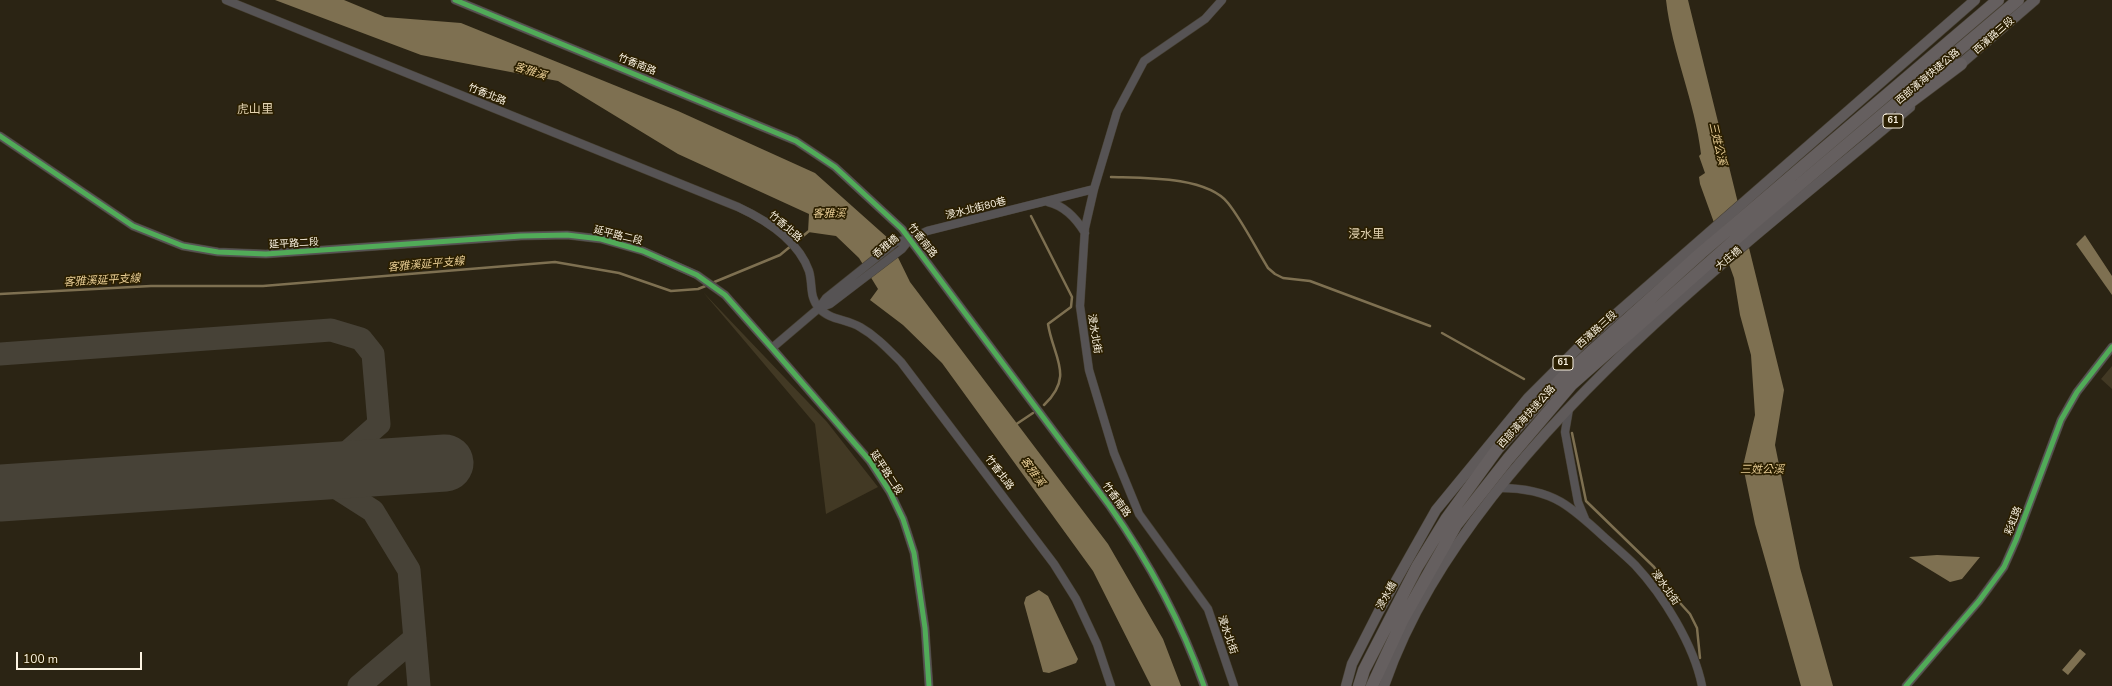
<!DOCTYPE html>
<html>
<head>
<meta charset="utf-8">
<style>
  body { margin:0 }
  #map { position:relative; width:2112px; height:686px; overflow:hidden; background:#2b2414; font-family:"Nunito Sans",sans-serif }
  canvas { display:block }
  .scale { position:absolute; left:16px; top:652px; width:126px; height:18px; box-sizing:border-box; border:2px solid #fcf4e3; border-top:0; padding-left:5px; font-size:12px; line-height:14px; white-space:nowrap; color:#fcf4e3; -webkit-text-stroke:3px #2b1f01; paint-order:stroke }
</style>
</head>
<body>
<div id="map">
<canvas width="2112" height="686"></canvas>
<div class="scale">100 m</div>
</div>
<script>
const ctx = document.querySelector('canvas').getContext('2d');
ctx.lineJoin = 'round';
function fillPath(path, color) { ctx.fillStyle = color; ctx.fill(path, 'evenodd'); }
function strokePath(path, color, width, dash) { ctx.strokeStyle = color; ctx.lineWidth = width; ctx.lineCap = dash ? 'butt' : 'round'; ctx.setLineDash(dash || []); ctx.stroke(path); }
function label(font, color, halo, rows, align = 'center') {
  ctx.font = font + ' "Nunito Sans","Noto Sans TC",sans-serif'; ctx.lineWidth = 3.5; ctx.setLineDash([]); ctx.textBaseline = 'middle'; ctx.strokeStyle = halo; ctx.fillStyle = color; for (const [text, x, y, turn = 0] of rows) {
    ctx.save(); ctx.translate(x, y); ctx.rotate((+turn || 0) * Math.PI / 180); ctx.textAlign = isNaN(turn) ? turn : align; if (halo) ctx.strokeText(text, 0, 0); ctx.fillText(text, 0, 0); ctx.restore();
  }
}
const green = new Path2D(`
  M703 292 827 422 878 487 826 514 815 424Z
  M2112 366V389L2101 379Z`);
const water = new Path2D(`
  M275 0H344L385 17 461 23 678 111 815 173 889 239 910 282 1108 544 1163 639 1181 686H1151L1093 571 942 363 903 325 870 300 878 289 859 258 836 236 808 232 809 214 678 154 558 81 421 55Z
  M1666 0H1688L1784 390 1775 445 1800 568 1833 686H1801L1755 524 1743 466 1755 415 1751 355 1740 315 1734 278 1700 184 1699 177 1705 173 1699 156 1701 154C1695 101 1672 53 1666 0Z
  M2085 235 2112 276V295L2076 244Z
  M1937 555 1980 557 1962 579 1950 582 1909 557Z
  M1039 590 1048 596 1078 659 1076 663 1049 673 1043 672 1024 603 1026 597Z
  M2080 649 2086 654 2068 675 2062 670Z`);
const stream = new Path2D(`
  M1111 177C1142 178 1206 176 1228 203 1243 222 1255 247 1268 268L1275 274 1283 278 1310 281 1430 326
  M1031 216 1072 297 1071 307 1048 324C1053 357 1075 376 1044 405
  M712 283 780 255 809 231
  M0 294 151 286H263L555 262 619 273 671 291 698 289 708 285
  M1442 333 1524 379
  M1015 425 1033 413
  M1572 433 1586 501 1654 567 1671 593 1690 614 1697 628 1700 658`);
const taxiway = new Path2D(`
  M0 354 331 330 361 339 373 354 379 424 335 463 312 472
  M312 472 373 511 409 570 419 686
  M359 686 415 638`);
const runway = new Path2D(`
  M0 493 445 463`);
const minor = new Path2D(`
  M226 0 738 207C766 220 798 240 809 271 813 285 809 297 819 308 829 320 847 319 860 327 876 336 888 349 901 362L1054 564 1076 599 1097 644 1111 686
  M455 0 796 141 835 167 902 229 1109 505C1149 562 1181 621 1204 686
  M1222 0 1205 19 1144 61 1117 112 1094 189 1085 228 1080 306 1089 370 1114 453 1139 514 1208 609 1234 686
  M0 136 133 226 183 246 218 252 266 254 521 236 567 235 601 239 643 251 697 275 725 295 772 348 870 461 890 492 903 519 914 553 925 628 929 686
  M1048 202C1065 206 1076 218 1085 233
  M819 308 830 304 902 249 910 239
  M772 348 819 308 826 298 896 242 910 239 927 231 1094 189
  M1569 409 1565 432 1578 502 1585 519
  M1500 488C1521 488 1542 491 1561 502 1576 511 1590 524 1603 536 1614 546 1625 555 1635 565 1663 595 1694 645 1702 686
  M1906 686 1979 601 2004 567 2016 540 2061 420 2077 392 2112 347`);
const major = new Path2D(`
  M1956 68 2035 0
  M1346 686 1352 664 1379 611 1436 510 1528 398 1584 342 1975 0
  M1384 686C1408 616 1447 555 1492 497 1610 346 1765 229 1910 107`);
const highway = new Path2D(`
  M1901 109 1961 64
  M1359 686 1364 670 1417 567 1447 518 1498 448 1561 379 1701 253 1998 0
  M1372 686 1403 619 1456 525 1508 459 1571 385 1746 230 2018 0`);
const cycleway = new Path2D(`
  M455 0 796 141 835 167 902 229 1109 505C1149 562 1181 621 1204 686
  M0 136 133 226 183 246 218 252 266 254 521 236 567 235 601 239 643 251 697 275 725 295 772 348 870 461 890 492 903 519 914 553 925 628 929 686
  M1906 686 1979 601 2004 567 2016 540 2061 420 2077 392 2112 347`);
const shields = [
  [1893,121,20],
  [1563,363,20]
];
const shieldNames = [
  ["61",1893,121],
  ["61",1563,363]
];
const streetNames = [
  ["西濱路三段",1994,36,-41],
  ["竹香南路",637,65,22],
  ["西部濱海快速公路",1928,77,-40],
  ["竹香北路",487,95,22],
  ["浸水北街80巷",976,209,-14],
  ["竹香北路",785,227,41],
  ["延平路二段",618,236,14],
  ["竹香南路",922,241,52],
  ["延平路二段",294,244,-3],
  ["香雅橋",886,247,-40],
  ["大庄橋",1729,259,-40],
  ["西濱路三段",1597,330,-42],
  ["浸水北街",1094,334,81],
  ["西部濱海快速公路",1527,417,-48],
  ["延平路二段",886,473,57],
  ["竹香北路",999,473,53],
  ["竹香南路",1116,500,54],
  ["彩虹路",2014,521,-69],
  ["浸水北街",1665,588,55],
  ["浸水橋",1387,596,-61],
  ["浸水北街",1227,635,71]
];
const waterNames = [
  ["客雅溪",530,72,18],
  ["三姓公溪",1717,144,77],
  ["客雅溪",829,214],
  ["客雅溪延平支線",426,265,-5],
  ["客雅溪延平支線",102,281,-3],
  ["三姓公溪",1762,470],
  ["客雅溪",1032,472,54]
];
const quarterNames = [
  ["虎山里",255,110],
  ["浸水里",1366,235]
];
fillPath(green, '#423924');
fillPath(water, '#7e7051');
strokePath(stream, '#7e7051', 2.5);
strokePath(taxiway, '#474237', 23);
strokePath(runway, '#474237', 57);
strokePath(minor, '#474033', 9);
strokePath(major, '#474033', 11);
strokePath(highway, '#474033', 13);
strokePath(minor, '#565354', 8);
strokePath(major, '#5f5a5a', 10);
strokePath(highway, '#655f5f', 12);
strokePath(cycleway, '#51ab58', 5);
for (const [x, y, w] of shields) { const box = new Path2D(); box.roundRect(x - w / 2, y - 7, w, 14, 3); ctx.fillStyle = '#2b1f01'; ctx.fill(box); strokePath(box, '#fcf4e3', 1); }
label('bold 9px', '#fcf4e3', null, shieldNames);
label('10px', '#fcf4e3', '#2b1f01', streetNames);
label('italic 11px', '#e8cd94', '#2b1f01', waterNames);
label('12px', '#e4d4b2', '#2b1f01', quarterNames);
</script>
</body>
</html>
